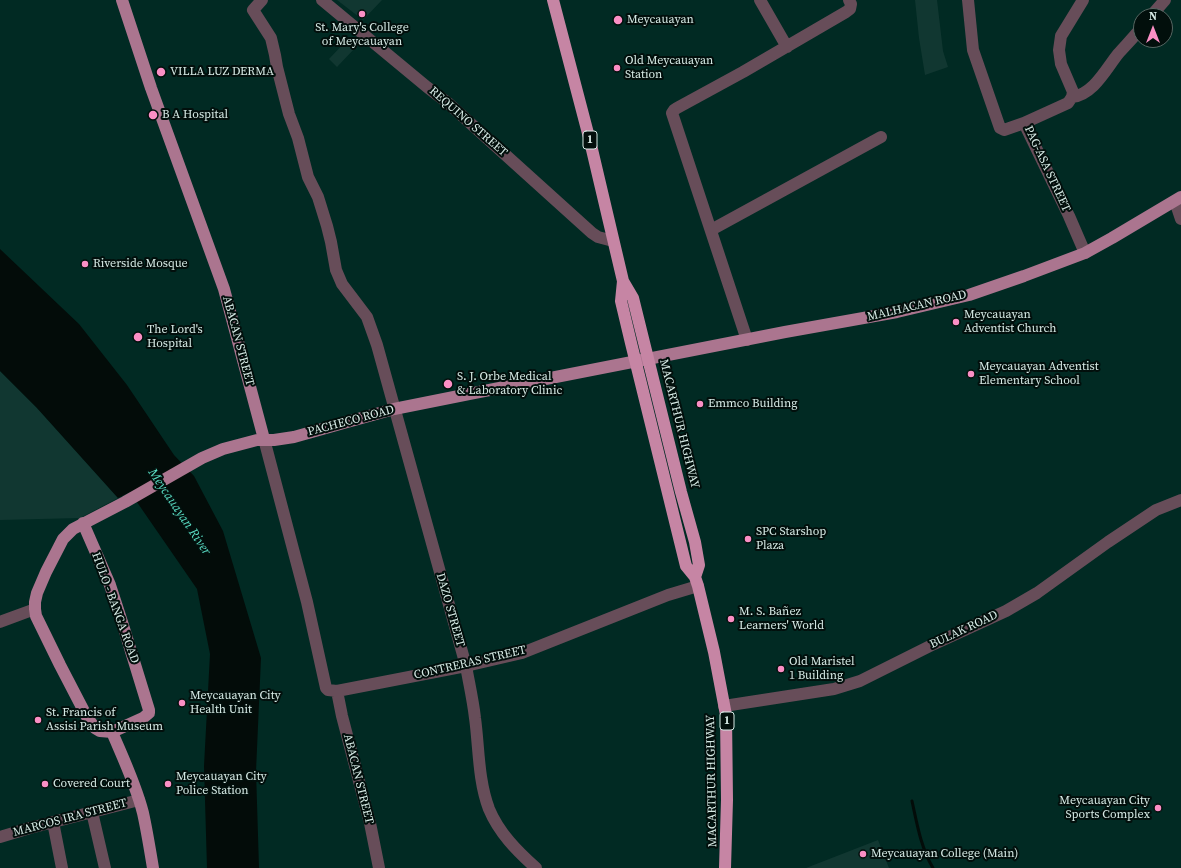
<!DOCTYPE html>
<html>
<head>
<meta charset="utf-8">
<style>
  body { margin:0 }
  #map { position:relative; width:1181px; height:868px; overflow:hidden; background:#012a23; font-family:"Source Serif 4",serif }
  canvas { display:block }
  .north { position:absolute; left:1133px; top:8px; width:40px; height:40px; box-sizing:border-box; background:#020f0c; border:1px solid #576763; border-radius:50%; rotate:0deg; font-size:11px; font-weight:700; line-height:16px; text-align:center; color:#d6eae5 }
  .north::after { content:''; display:block; margin:auto; width:14px; height:18px; background:#fb8fc5; clip-path:polygon(50% 0,100% 100%,50% 72%,0 100%) }
</style>
</head>
<body>
<div id="map">
<canvas width="1181" height="868"></canvas>
<div class="north">N</div>
</div>
<script>
const ctx = document.querySelector('canvas').getContext('2d');
ctx.lineJoin = 'round';
function fillPath(path, color) { ctx.fillStyle = color; ctx.fill(path, 'evenodd'); }
function strokePath(path, color, width, dash) { ctx.strokeStyle = color; ctx.lineWidth = width; ctx.lineCap = dash ? 'butt' : 'round'; ctx.setLineDash(dash || []); ctx.stroke(path); }
function label(font, color, halo, rows, align = 'center') {
  ctx.font = font + ' "Source Serif 4",serif'; ctx.lineWidth = 4; ctx.setLineDash([]); ctx.textBaseline = 'middle'; ctx.strokeStyle = halo; ctx.fillStyle = color; for (const [text, x, y, turn = 0] of rows) {
    ctx.save(); ctx.translate(x, y); ctx.rotate((+turn || 0) * Math.PI / 180); ctx.textAlign = isNaN(turn) ? turn : align; if (halo) ctx.strokeText(text, 0, 0); ctx.fillText(text, 0, 0); ctx.restore();
  }
}
const built = new Path2D(`
  M337 0H382L363 20Z
  M915 0H937L943 51 948 67 925 75 919 38Z
  M347 40 355 48 337 67 329 59Z
  M0 371 37 408 118 498 80 518 0 520Z
  M878 840 889 868H806Z`);
const water = new Path2D(`
  M0 249 79 324 127 385 174 455 194 476 223 531 261 658 256 771 259 868H207L204 766 210 654 197 589 130 492 118 498 37 408 0 371Z`);
const stream = new Path2D(`
  M912 801C917 824 921 848 933 868`);
const minor = new Path2D(`
  M262 0 253 10 271 38 275 55 277 67 289 114 298 138 308 177 318 197 327 226 331 242 336 270 342 284 367 317 377 345 466 666C469 683 473 700 475 718 479 747 478 780 489 809 499 833 517 851 536 868
  M322 0 427 87 448 103 592 233 598 237 613 241
  M760 0 787 47
  M968 0 973 50 1000 128 1004 130 1024 123
  M1083 0 1061 36 1059 50 1061 64 1073 92 1072 97 1068 103 1024 123 1069 216 1085 253
  M1151 16 1165 0
  M1072 97C1093 95 1106 69 1118 54 1126 45 1134 37 1141 28
  M1175 201 1181 219
  M711 230 881 137
  M747 340 672 113 674 110 677 108 743 72 846 12 850 9 851 4 849 0
  M264 439 307 602 326 688 328 690 337 691 466 666 522 653 668 595 698 586
  M0 622 35 609
  M337 691 342 716 370 823 379 868
  M724 706 834 689 860 681 934 644 1006 611 1037 593 1108 542 1156 510 1181 500
  M92 812 105 868
  M53 822 62 868
  M0 837 30 828 139 800`);
const major = new Path2D(`
  M122 0 151 88 224 289 264 439
  M83 523 110 585 122 622 149 710V713L143 718 112 732 100 731 95 728 87 717 60 665 36 616 35 609V602L37 593 46 572 63 539 73 529 125 502 202 458 223 449 257 440H274L294 437 340 424 394 409 469 394 785 332 897 312 969 295 1024 276 1085 253 1112 238 1181 197
  M112 732C123 758 136 785 143 813 147 831 150 850 153 868`);
const highway = new Path2D(`
  M553 0 590 141 623 281 633 298 681 492 695 542 699 565 695 577
  M623 281 621 301 631 343 686 566 695 577 698 586 714 652 726 715 727 800 725 868`);
const markers = [
  [362,14,4,"#fb8fc5"],
  [618,20,5,"#fb8fc5"],
  [617,68,4,"#fb8fc5"],
  [161,72,5,"#fb8fc5"],
  [153,115,5,"#fb8fc5"],
  [85,264,4,"#fb8fc5"],
  [956,322,4,"#fb8fc5"],
  [138,337,5,"#fb8fc5"],
  [971,374,4,"#fb8fc5"],
  [448,384,5,"#fb8fc5"],
  [700,404,4,"#fb8fc5"],
  [748,539,4,"#fb8fc5"],
  [731,619,4,"#fb8fc5"],
  [781,669,4,"#fb8fc5"],
  [182,703,4,"#fb8fc5"],
  [38,720,4,"#fb8fc5"],
  [45,784,4,"#fb8fc5"],
  [168,784,4,"#fb8fc5"],
  [1158,808,4,"#fb8fc5"],
  [863,854,4,"#fb8fc5"]
];
const shields = [
  [590,140,14],
  [727,721,14]
];
const shieldNames = [
  ["1",590,140],
  ["1",727,721]
];
const poiNames = [
  ["Meycauayan",627,20],
  ["St. Mary's College",362,28,"center"],
  ["of Meycauayan",362,42,"center"],
  ["Old Meycauayan",625,61],
  ["Station",625,75],
  ["VILLA LUZ DERMA",170,72],
  ["B A Hospital",162,115],
  ["Riverside Mosque",93,264],
  ["Meycauayan",964,315],
  ["Adventist Church",964,329],
  ["The Lord's",147,330],
  ["Hospital",147,344],
  ["Meycauayan Adventist",979,367],
  ["Elementary School",979,381],
  ["S. J. Orbe Medical",457,377],
  ["& Laboratory Clinic",457,391],
  ["Emmco Building",708,404],
  ["SPC Starshop",756,532],
  ["Plaza",756,546],
  ["M. S. Bañez",739,612],
  ["Learners' World",739,626],
  ["Old Maristel",789,662],
  ["1 Building",789,676],
  ["Meycauayan City",190,696],
  ["Health Unit",190,710],
  ["St. Francis of",46,713],
  ["Assisi Parish Museum",46,727],
  ["Meycauayan City",176,777],
  ["Police Station",176,791],
  ["Covered Court",53,784],
  ["Meycauayan City",1150,801,"right"],
  ["Sports Complex",1150,815,"right"],
  ["Meycauayan College (Main)",871,854]
];
const streetNames = [
  ["REQUINO STREET",468,122,41],
  ["PAG-ASA STREET",1047,169,65],
  ["MALHACAN ROAD",917,306,-13],
  ["ABACAN STREET",238,341,75],
  ["PACHECO ROAD",351,421,-15],
  ["MACARTHUR HIGHWAY",679,424,76],
  ["HULO - BANGA ROAD",115,608,70],
  ["DAZO STREET",450,610,74],
  ["BULAK ROAD",964,630,-25],
  ["CONTRERAS STREET",470,663,-13],
  ["ABACAN STREET",358,779,76],
  ["MACARTHUR HIGHWAY",712,781,-91],
  ["MARCOS IRA STREET",70,818,-15]
];
const waterNames = [
  ["Meycauayan River",179,512,56]
];
fillPath(built, '#113731');
fillPath(water, '#030c09');
strokePath(stream, '#030c09', 3);
strokePath(minor, '#674d59', 12);
strokePath(major, '#ab758f', 12);
strokePath(highway, '#c685a4', 12);
for (const [x, y, r, color] of markers) { const dot = new Path2D(); dot.arc(x, y, r, 0, 2 * Math.PI); ctx.fillStyle = color; ctx.fill(dot); strokePath(dot, '#020f0c', 1.5); }
for (const [x, y, w] of shields) { const box = new Path2D(); box.roundRect(x - w / 2, y - 9, w, 18, 3); ctx.fillStyle = '#020f0c'; ctx.fill(box); strokePath(box, '#d6eae5', 1); }
label('bold 11px', '#d6eae5', null, shieldNames);
label('12px', '#d6eae5', '#020f0c', poiNames, 'left');
label('12px', '#d6eae5', '#020f0c', streetNames);
label('italic 13px', '#59dbc2', '#020f0c', waterNames);
</script>
</body>
</html>
